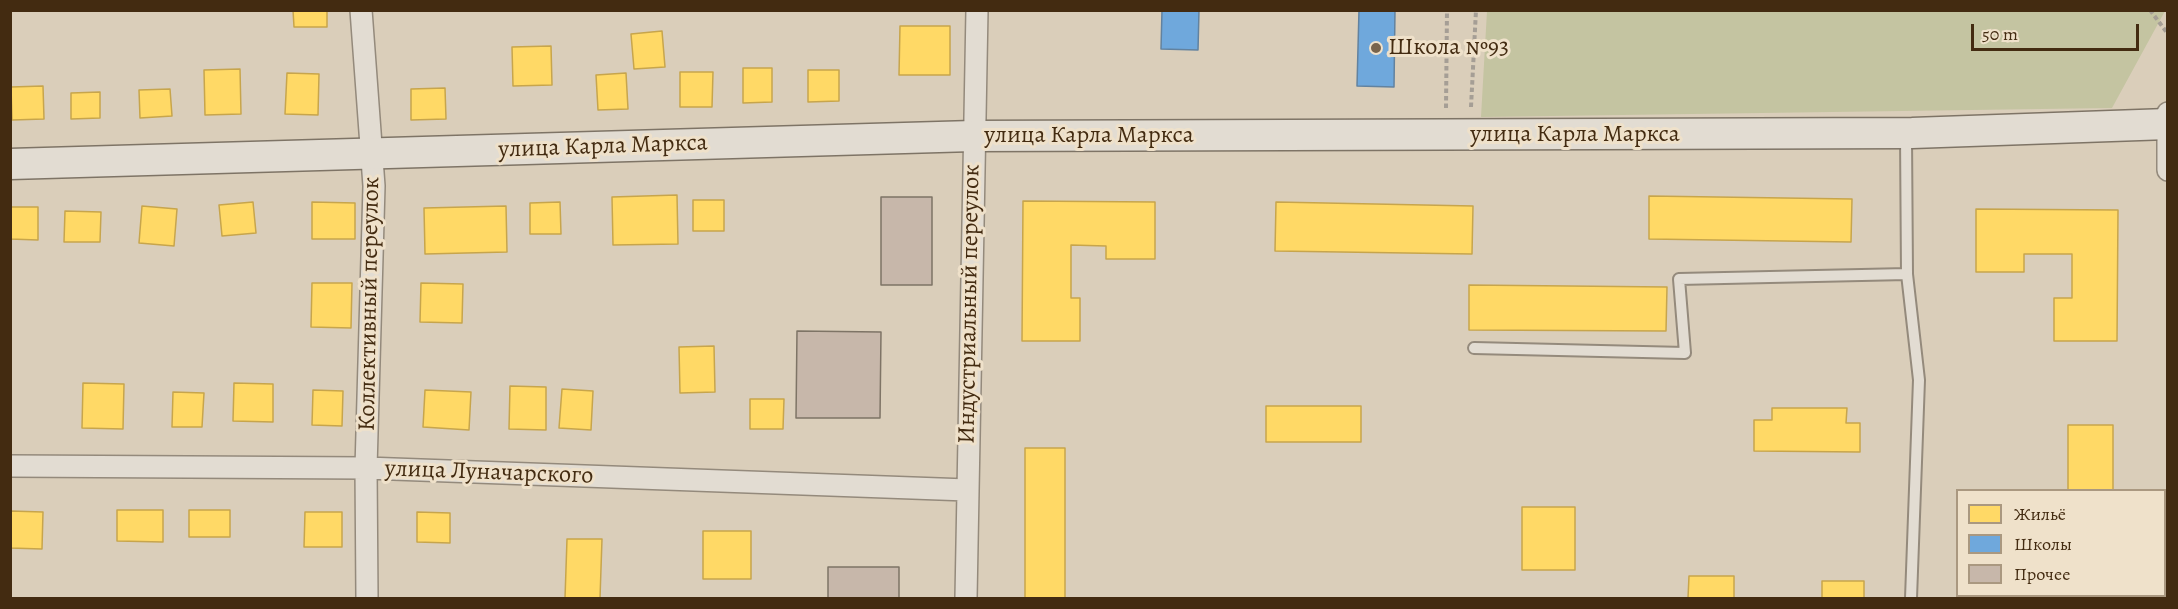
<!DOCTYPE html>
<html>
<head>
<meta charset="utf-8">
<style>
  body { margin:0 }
  #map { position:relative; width:2178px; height:609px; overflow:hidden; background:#daceba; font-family:Alegreya,serif }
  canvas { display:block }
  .frame { position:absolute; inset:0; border:12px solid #432b11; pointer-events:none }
  .legend { position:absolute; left:1956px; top:489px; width:210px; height:108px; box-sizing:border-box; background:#efe1ca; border:2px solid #aa9880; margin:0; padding:8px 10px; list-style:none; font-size:18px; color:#432b11 }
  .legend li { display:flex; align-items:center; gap:12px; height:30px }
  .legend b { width:30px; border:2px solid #aa9880 }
  .scale { position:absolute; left:1971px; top:24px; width:168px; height:27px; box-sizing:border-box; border:3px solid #432b11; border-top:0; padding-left:8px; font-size:18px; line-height:21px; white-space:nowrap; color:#432b11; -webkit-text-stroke:4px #efe1ca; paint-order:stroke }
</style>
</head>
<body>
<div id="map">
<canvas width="2178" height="609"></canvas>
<div class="frame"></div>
<ul class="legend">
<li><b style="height:16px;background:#ffd966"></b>Жильё</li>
<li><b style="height:16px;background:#6fa8dc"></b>Школы</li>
<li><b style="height:16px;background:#c7b7aa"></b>Прочее</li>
</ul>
<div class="scale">50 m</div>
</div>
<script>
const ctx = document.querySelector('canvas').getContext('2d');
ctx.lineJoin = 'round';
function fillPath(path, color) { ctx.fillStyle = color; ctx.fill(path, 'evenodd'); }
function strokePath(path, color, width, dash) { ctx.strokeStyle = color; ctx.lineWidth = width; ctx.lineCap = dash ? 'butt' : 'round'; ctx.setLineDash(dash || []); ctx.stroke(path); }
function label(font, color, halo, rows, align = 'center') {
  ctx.font = font + ' Alegreya,serif'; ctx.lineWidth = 6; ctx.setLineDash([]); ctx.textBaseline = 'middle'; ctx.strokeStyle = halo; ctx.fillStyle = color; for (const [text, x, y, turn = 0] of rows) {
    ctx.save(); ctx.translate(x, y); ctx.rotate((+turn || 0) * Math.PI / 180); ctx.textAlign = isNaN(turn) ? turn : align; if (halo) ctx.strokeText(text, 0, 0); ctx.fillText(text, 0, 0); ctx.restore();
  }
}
const green = new Path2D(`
  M1487 11V10L2165 11 2112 108 1481 117Z`);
const homes = new Path2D(`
  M293 10H327V27H294Z
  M900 26H950V75H899Z
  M662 31 665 67 634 69 631 34Z
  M551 46 552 85 513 86 512 47Z
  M743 68H772V102L743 103Z
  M240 69 241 114 205 115 204 70Z
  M808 70H839V101L808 102Z
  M680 72H713L712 107H680Z
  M287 73 319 74 318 115 285 114Z
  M626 73 628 109 598 110 596 75Z
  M43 86 44 119 12 120 11 87Z
  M445 88 446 119 411 120V89Z
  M170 89 172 116 140 118 139 90Z
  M100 92V118L71 119V93Z
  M677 195 678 244 613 245 612 197Z
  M1649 196 1852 199 1851 242 1649 239Z
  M693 200H724V231H693Z
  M1023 201 1155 202V259H1106V246L1071 245V298H1080V341H1022Z
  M253 202 256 233 222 236 219 205Z
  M312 202 355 203V239H312Z
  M560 202 561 234H530V203Z
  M1276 202 1473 206 1472 254 1275 251Z
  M142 206 177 209 174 246 139 243Z
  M506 206 507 252 425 254 424 208Z
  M10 207H38V240L10 239Z
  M1976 209 2118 210 2117 341H2054V298H2072V254H2024V272H1976Z
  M65 211 101 212 100 242H64Z
  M312 283H352L351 328 311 327Z
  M421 283 463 284 462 323 420 322Z
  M1469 285 1667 287 1666 331 1469 330Z
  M714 346 715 392 680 393 679 347Z
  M83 383 124 384 123 429 82 428Z
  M234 383 273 384V422L233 421Z
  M510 386 546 387V430L509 429Z
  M562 389 593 391 591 430 559 428Z
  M313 390 343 391 342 426 312 425Z
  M425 390 471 392 469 430 423 427Z
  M173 392 204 393 202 427H172Z
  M750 399H784L783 429H750Z
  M1266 406H1361V442H1266Z
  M1772 408H1847L1846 423H1860V452L1754 451V420H1772Z
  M2068 425H2113V490H2068Z
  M1025 448H1065V598H1025Z
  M1522 507H1575V570H1522Z
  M117 510H163V542L117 541Z
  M189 510H230V537H189Z
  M10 511 43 512 42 549 10 548Z
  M305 512H342V547H304Z
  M417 512 450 513V543L417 542Z
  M703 531H751V579H703Z
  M567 539H602L600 598H565Z
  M1689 576H1734V598H1688Z
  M1822 581H1864V598H1822Z
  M2068 596H2113V598H2068Z`);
const schools = new Path2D(`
  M1162 10H1199L1198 50 1161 49Z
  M1359 10H1395L1394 87 1357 86Z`);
const building = new Path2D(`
  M881 197H932V285H881Z
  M797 331 881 332 880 418H796Z
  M828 567H899V598H828Z`);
const path = new Path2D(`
  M2150 10 2168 34
  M1471 107 1476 10
  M1446 108 1447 10`);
const service = new Path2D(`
  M1907 274 1919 380 1911 598
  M1474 348 1685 353 1679 279 1907 274 1906 136`);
const minor = new Path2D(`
  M361 10 374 186 366 468 367 598
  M2168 113V170
  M10 466 366 468 967 490
  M966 598 977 10`);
const secondary = new Path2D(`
  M10 164 973 136 1912 133 2168 124`);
const markers = [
  [1376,48,6,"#78644c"]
];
const poiNames = [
  ["Школа №93",1388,48]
];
const streetNames = [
  ["улица Карла Маркса",1575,135],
  ["улица Карла Маркса",1089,136],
  ["улица Карла Маркса",603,147,-2],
  ["Коллективный переулок",370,304,-89],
  ["Индустриальный переулок",970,304,-89],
  ["улица Луначарского",489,473,2]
];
fillPath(green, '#c4c4a1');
fillPath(homes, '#ffd966');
strokePath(homes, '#c7a54c', 1.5);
fillPath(schools, '#6fa8dc');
strokePath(schools, '#62829f', 1.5);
fillPath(building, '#c7b7aa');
strokePath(building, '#7e7466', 1.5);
strokePath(service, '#948a7c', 14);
strokePath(minor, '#948a7c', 24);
strokePath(secondary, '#7e7466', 33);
strokePath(path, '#a59e95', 4, [4.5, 3]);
strokePath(service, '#e2dcd2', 10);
strokePath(minor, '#e2dcd2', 21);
strokePath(secondary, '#e2dcd2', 30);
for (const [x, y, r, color] of markers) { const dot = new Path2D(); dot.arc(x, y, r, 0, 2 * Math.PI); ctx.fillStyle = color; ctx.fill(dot); strokePath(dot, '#efe1ca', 2); }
label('24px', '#432b11', '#efe1ca', poiNames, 'left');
label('24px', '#432b11', '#efe1ca', streetNames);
</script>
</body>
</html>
